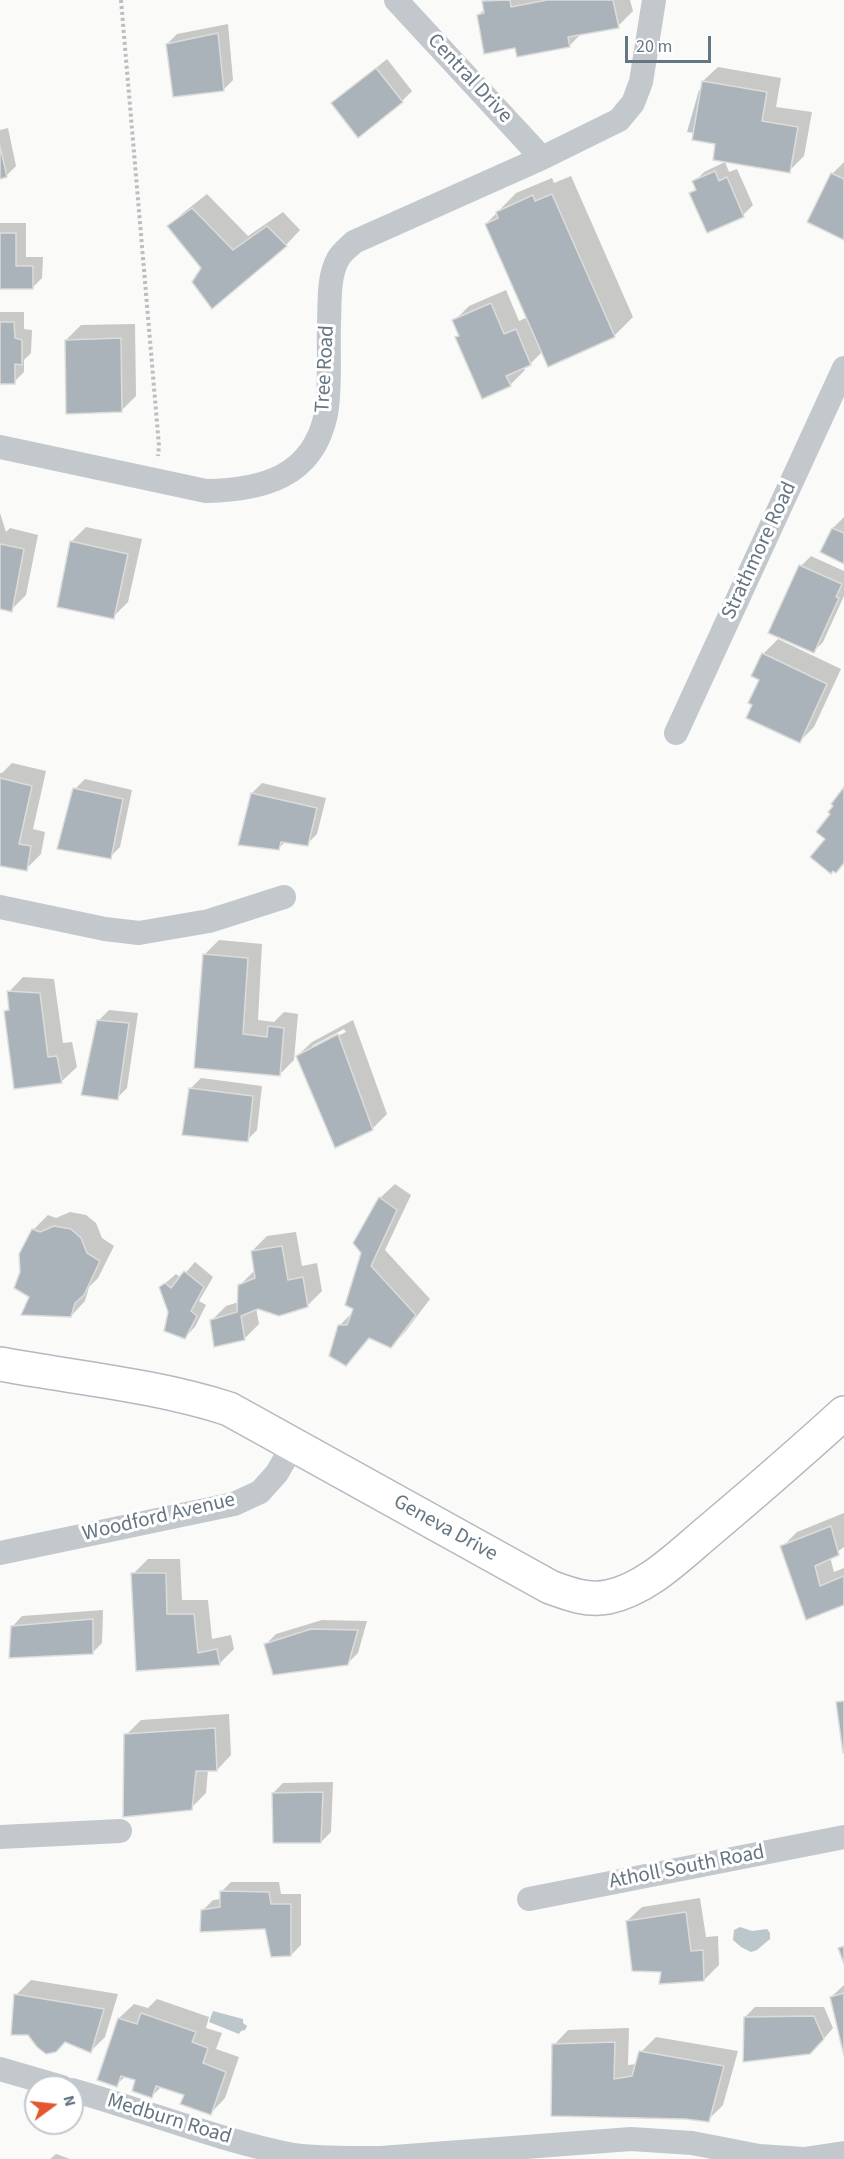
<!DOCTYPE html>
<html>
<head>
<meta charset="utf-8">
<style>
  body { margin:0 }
  #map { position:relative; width:844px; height:2159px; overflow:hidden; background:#fafaf8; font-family:"Source Sans 3",sans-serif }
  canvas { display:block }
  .north { position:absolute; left:24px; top:2075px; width:60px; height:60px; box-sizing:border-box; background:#fff; border:2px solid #c1c8cd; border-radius:50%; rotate:75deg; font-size:16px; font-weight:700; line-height:24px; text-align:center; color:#657683 }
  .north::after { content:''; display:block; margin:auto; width:21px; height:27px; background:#e4572e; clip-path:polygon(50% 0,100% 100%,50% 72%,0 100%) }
  .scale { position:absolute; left:625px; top:36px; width:86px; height:27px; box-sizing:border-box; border:3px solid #657683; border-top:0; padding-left:8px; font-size:18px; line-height:21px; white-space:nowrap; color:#657683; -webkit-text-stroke:4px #fff; paint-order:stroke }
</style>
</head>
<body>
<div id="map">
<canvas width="844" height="2159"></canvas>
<div class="north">N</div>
<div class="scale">20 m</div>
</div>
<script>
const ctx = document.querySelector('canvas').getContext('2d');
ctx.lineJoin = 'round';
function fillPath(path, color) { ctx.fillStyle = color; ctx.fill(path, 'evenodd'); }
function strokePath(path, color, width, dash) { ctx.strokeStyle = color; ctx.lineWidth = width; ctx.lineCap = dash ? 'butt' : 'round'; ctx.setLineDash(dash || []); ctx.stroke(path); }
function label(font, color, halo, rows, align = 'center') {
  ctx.font = font + ' "Source Sans 3",sans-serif'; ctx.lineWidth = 6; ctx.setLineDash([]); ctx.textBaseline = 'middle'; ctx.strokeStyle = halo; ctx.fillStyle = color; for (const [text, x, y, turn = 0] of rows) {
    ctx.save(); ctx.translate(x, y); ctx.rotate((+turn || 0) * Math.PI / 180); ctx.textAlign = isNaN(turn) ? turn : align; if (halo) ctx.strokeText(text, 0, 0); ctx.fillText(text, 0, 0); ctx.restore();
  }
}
const water = new Path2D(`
  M699 90 705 91 694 133 687 132Z
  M740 1927 752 1931 767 1929 770 1933V1939L757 1950 751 1952 741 1947 733 1940 734 1930Z
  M213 2011 243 2019V2023L247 2026 245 2030 241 2031 239 2034 209 2022Z`);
const shadow = new Path2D(`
  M485 0H630L633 11 618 26 582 33 570 45 518 55 516 46 478 15 485 9Z
  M228 24 233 80 223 90 167 44 177 34Z
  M387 59 412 91 402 101 333 103Z
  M718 67 781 78 776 107 812 112 804 156 789 171 717 143 703 81Z
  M8 128 16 166 6 176 0 178V130Z
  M725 162 729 172 737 169 753 205 743 215 691 194 696 188 694 182 704 172Z
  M844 162V238L832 174Z
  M571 176 633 317 614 336 549 365 543 351 530 364 523 367 525 370 510 385 460 335 454 321 469 306 506 290 519 321 528 317 486 224 516 193 552 178 554 183Z
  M207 194 248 236 283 212 300 230 286 245 203 268 169 226 184 212Z
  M0 223H26V257H43L42 278 32 288H0Z
  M0 312H24V329L32 330 31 353 24 360V372L14 382H0Z
  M135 324 136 396 121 411 66 340 81 325Z
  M0 513 6 532 10 528 38 535 26 595 11 610 0 608Z
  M844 517V562L822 551 833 528Z
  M86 527 142 539 128 602 113 617 71 542Z
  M811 556 844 571V596L823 642 813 652 801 566Z
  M778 639 841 669 814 727 800 741 761 679 763 654Z
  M12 763 46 771 33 829 45 832 41 854 26 869 0 865V773H2Z
  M85 779 132 790 120 847 110 857 75 789Z
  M262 783 326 798 317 834 307 844 286 841 279 848 252 793Z
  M219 940 262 944 258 1020 274 1022 284 1012 298 1014 294 1060 279 1075 196 1066 204 955Z
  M23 977 54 979 63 1043 72 1042 77 1067 62 1081 15 1087 5 1012 10 1007 9 992Z
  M109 1010 138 1013 127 1088 117 1098 99 1020Z
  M353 1020 387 1114 372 1129 297 1056 312 1042ZM344 1029 346 1032 312 1049V1046Z
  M201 1078 262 1086 257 1130 247 1140 191 1088Z
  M395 1184 411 1195 385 1250 430 1299 405 1332 390 1347 370 1337 346 1364 339 1326 354 1311 363 1252 380 1198Z
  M70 1212 86 1215 96 1223 102 1238 114 1246 98 1278 89 1287 85 1301 71 1316 31 1296 33 1230 48 1215 56 1218Z
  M296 1232 302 1266 317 1263 322 1291 307 1306 256 1308 259 1324 244 1339 211 1321 226 1306 239 1302V1286L254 1271 252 1251 267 1236Z
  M195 1262 213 1277 199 1301 206 1305 195 1327 185 1337 170 1312 161 1287 176 1274 181 1278Z
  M844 1513V1547L830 1557 834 1572 844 1568V1604L806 1618 782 1547 797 1532Z
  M148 1559H180L182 1600H208L212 1639 231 1635 234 1649 219 1664 137 1669 133 1574Z
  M103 1610 102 1643 92 1653 12 1627 22 1616Z
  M322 1620 367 1621 358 1653 347 1664 266 1644 276 1634Z
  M229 1714 231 1755 217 1770H208L206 1793 191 1808 126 1735 141 1720Z
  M333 1782 331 1832 321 1842 273 1793 283 1783Z
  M231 1882H279L281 1894H301V1945L291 1955 266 1927 203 1910 213 1900 221 1899V1892Z
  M700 1898 706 1937 718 1936 719 1965 704 1980 663 1971 627 1921 642 1907Z
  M31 1980 118 1994 105 2037 91 2051 16 1995Z
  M844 1985V2049L831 1997Z
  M157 1999 209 2017 206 2028 222 2033 216 2049 239 2057 225 2098 211 2113 186 2094 162 2086 152 2096 137 2079 126 2076 116 2085 99 2079 119 2018 134 2004 148 2008Z
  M755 2007H824L833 2028 820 2043 745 2017Z
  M629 2028 628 2065 637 2064 641 2052 656 2037 738 2051 723 2105 708 2120 686 2117 552 2114 554 2045 568 2030Z
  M56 2154 70 2159H50Z`);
const building = new Path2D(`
  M510 0 511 7 547 0H613L619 28 568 37 570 47 517 57 515 48 484 54 477 15 484 13 482 1Z
  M218 33 224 91 173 97 166 44Z
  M376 68 403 102 358 138 331 103Z
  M702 81 767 92 762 121 798 127 790 173 713 160 715 144 692 140Z
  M0 146 7 177 0 179Z
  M715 171 719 181 727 177 744 217 707 233 689 193 696 190 692 181Z
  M831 173 844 179V240L807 222Z
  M552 194 615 337 548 367 485 224 498 218 496 212 533 195 535 201Z
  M192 208 233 250 267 226 287 246 212 309 192 282 201 268 167 226Z
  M0 233H16V266H33V289H0Z
  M491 303 504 334 516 329 531 365 506 376 511 386 482 399 455 337 459 336 452 320Z
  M0 322H14L15 338 22 340V365L15 364V384H0Z
  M121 338 122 412 66 414 65 340Z
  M832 528 844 533V564L820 552Z
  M70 541 128 554 114 619 57 607Z
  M0 544 24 549 12 612 0 609Z
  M799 565 842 584 836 597 839 598 814 653 768 633Z
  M762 653 827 684 800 743 746 718 752 705 748 703 759 680 751 676Z
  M0 778 32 786 19 844 31 846 27 871 0 866Z
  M844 787V863L836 873 833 871 831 874 810 857 825 839 816 832 830 814 828 812 833 806 831 804Z
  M73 788 123 799 111 859 57 849Z
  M251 793 317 808 308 846 281 842 279 850 238 845Z
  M203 954 248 958 243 1034 267 1037 268 1026 284 1028 280 1076 194 1068Z
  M7 991 40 993 48 1057 57 1056 62 1083 14 1089 4 1011 9 1010Z
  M97 1020 129 1023 118 1100 81 1095Z
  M338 1034 373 1130 335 1148 296 1056Z
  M189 1088 253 1096 248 1142 182 1135Z
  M379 1197 397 1210 371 1266 416 1315 391 1348 369 1338 346 1366 329 1356 338 1325H347L353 1309 345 1305 361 1253 353 1243Z
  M54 1226 71 1229 81 1238 87 1253 100 1261 84 1295 75 1303 71 1317 21 1315 29 1297 14 1288 20 1272 19 1254 32 1229 40 1232Z
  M282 1246 288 1280 303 1277 308 1307 279 1316 258 1309 241 1316 245 1340 214 1347 210 1320 237 1312 238 1285 255 1278 251 1251Z
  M184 1271 204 1287 191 1311 197 1316 185 1339 164 1331 168 1312 159 1287 165 1283 171 1288Z
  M831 1526 839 1555 815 1566 820 1586 844 1576V1605L806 1620 780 1546Z
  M131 1573H166L167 1614H194L198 1653 217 1649 220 1665 136 1671Z
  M93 1619V1654L9 1658 11 1626Z
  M311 1629 358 1630 348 1665 273 1675 264 1644Z
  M844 1701V1753H843L836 1702Z
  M215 1728 217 1771H196L192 1810 123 1817 124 1734Z
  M323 1792 321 1843H273L272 1793Z
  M220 1891 269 1892 271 1904H291V1956L271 1957 265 1929 200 1932 201 1910 220 1907Z
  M686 1912 691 1951 703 1950 704 1981 659 1984 661 1972 632 1971 626 1921Z
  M844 1946V1964L838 1948Z
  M844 1993V2056L830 1997Z
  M14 1994 104 2009 91 2053 65 2042 56 2052 46 2054 37 2047 28 2035H11Z
  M141 2013 196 2032 192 2042 208 2048 203 2063 226 2072 211 2115 180 2104 184 2095 156 2086 152 2098 132 2091 135 2080 121 2076 117 2087 97 2080 118 2018 137 2024Z
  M814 2016 824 2039 810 2054 743 2062 744 2017Z
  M615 2042 614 2079 632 2076 639 2051 724 2066 709 2122 686 2119 551 2116 552 2044Z`);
const path = new Path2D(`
  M121 0 159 446 158 456`);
const street = new Path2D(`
  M396 0 542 158
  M0 447 206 491C261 490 313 478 326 414 331 387 328 351 329 322 330 302 328 277 338 259 342 252 349 247 354 242L542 158 619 120 633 103 641 82 654 0
  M676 733 844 368
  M0 907 105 929 139 933 209 921 284 897
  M0 1553 234 1504 260 1492 277 1473 293 1445
  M0 1837 120 1831
  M529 1899 844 1837
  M0 2069 62 2087
  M72 2090C146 2111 218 2140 293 2155 321 2159 353 2158 381 2158L631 2139 692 2143 759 2156 804 2159
  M804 2159 844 2153`);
const secondary = new Path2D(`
  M0 1364C76 1378 155 1385 229 1409L550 1587C569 1594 587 1601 608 1597 647 1589 680 1555 710 1530 755 1492 800 1453 844 1413`);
const streetNames = [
  ["Central Drive",469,79,47],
  ["Tree Road",326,369,-87],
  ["Strathmore Road",760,551,-65],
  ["Woodford Avenue",159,1518,-13],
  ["Geneva Drive",445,1529,29],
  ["Atholl South Road",687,1868,-11],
  ["Medburn Road",169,2120,17]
];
fillPath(water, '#bbc7cb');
fillPath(shadow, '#0003');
fillPath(building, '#aab3b9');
strokePath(building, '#dcdcda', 1.5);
strokePath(secondary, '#b3babf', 36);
strokePath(path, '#bbbfc2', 4, [3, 3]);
strokePath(street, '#c3c8cc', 24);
strokePath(secondary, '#fff', 33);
label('21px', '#657683', '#fff', streetNames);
</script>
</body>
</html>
